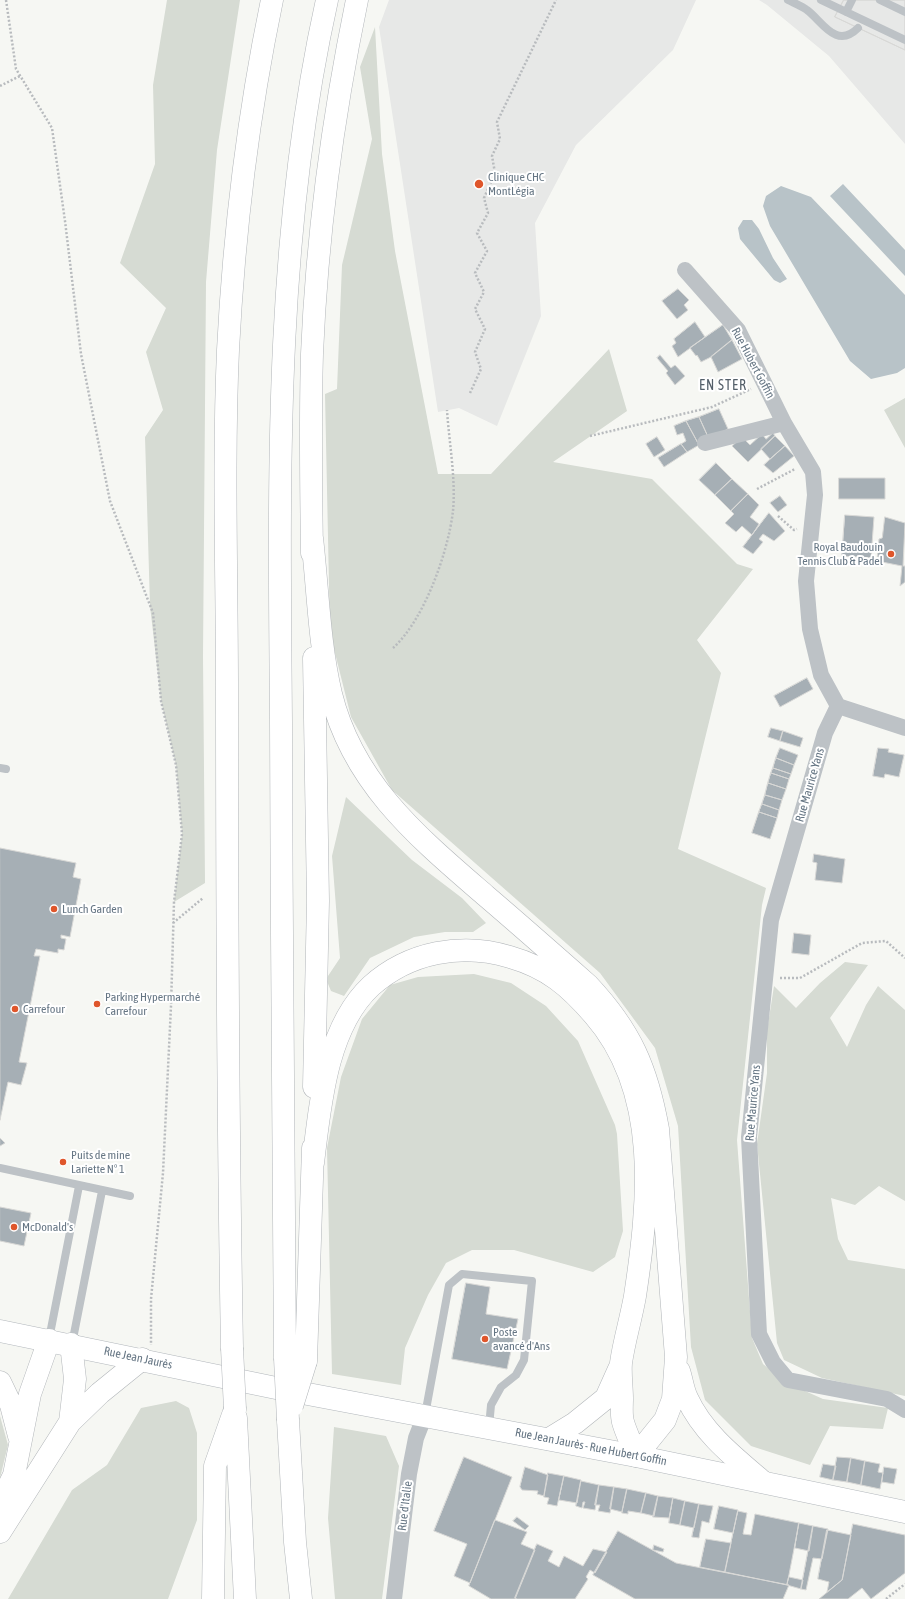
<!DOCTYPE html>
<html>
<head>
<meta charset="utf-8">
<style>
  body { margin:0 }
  canvas { display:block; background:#f6f7f3 }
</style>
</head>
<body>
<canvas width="905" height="1599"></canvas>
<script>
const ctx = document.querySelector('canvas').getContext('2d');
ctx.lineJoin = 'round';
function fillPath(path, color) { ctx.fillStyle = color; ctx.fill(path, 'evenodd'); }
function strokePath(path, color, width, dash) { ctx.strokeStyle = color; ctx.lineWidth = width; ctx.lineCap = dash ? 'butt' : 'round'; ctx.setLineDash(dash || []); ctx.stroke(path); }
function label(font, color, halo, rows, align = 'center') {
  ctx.font = font + ' "Asap Condensed",sans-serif'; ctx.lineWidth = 4; ctx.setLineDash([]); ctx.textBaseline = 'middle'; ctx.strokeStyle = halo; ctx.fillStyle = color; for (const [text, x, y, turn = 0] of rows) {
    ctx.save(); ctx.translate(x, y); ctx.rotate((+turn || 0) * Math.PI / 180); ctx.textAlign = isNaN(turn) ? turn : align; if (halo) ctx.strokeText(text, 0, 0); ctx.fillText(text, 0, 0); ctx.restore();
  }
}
const built = new Path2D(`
  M389 0H696L673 50 576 145 535 223 541 316 497 426 459 408 438 412 379 27Z
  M759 0H905V144L829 56 767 5Z`);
const green = new Path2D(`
  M167 0H240L217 150 206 282 203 656 205 883 174 902 182 834 176 765 161 701 150 606 145 437 163 410 146 352 166 308 120 263 155 164 153 85Z
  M375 27 382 154 395 251 438 474H491L609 349 627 411 553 462 652 479 737 564 753 569 697 640 721 673 678 849 766 888 762 905 737 1140 752 1338 763 1364 785 1382 823 1399 888 1408 883 1429 830 1426 810 1465 751 1446 705 1400 691 1347 678 1126 655 1048 600 973 392 790 351 717 330 633 325 394 337 389 342 265 372 139 360 67Z
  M905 398V448L884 410Z
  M346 797 412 860 462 898 486 923 473 932H445L414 937 370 958 344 996 331 991 326 979 340 958 332 856Z
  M845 962 868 965 830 1018 847 1047 866 1005 878 986 905 1010V1201L879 1186 855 1205 831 1198 838 1239 848 1260 905 1269V1396L822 1378 784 1360 777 1343 757 1144 767 1073V1031L774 986 796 1008 820 983Z
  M474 974 511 983 546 1006 578 1041 615 1125 617 1134 623 1231 615 1257 593 1272 514 1250H472L446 1263 428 1295 405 1348 401 1385 332 1374 327 1148 341 1077 362 1019 390 985 418 977Z
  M176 1401 189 1408 197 1433V1520L168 1599H8L72 1490 107 1465 141 1408Z
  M0 1416 8 1445 0 1478Z
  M334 1427 386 1436 399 1466 382 1599H335L328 1518Z`);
const water = new Path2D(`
  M843 184 905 250V276L830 196Z
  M781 186 811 197 905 295V368L897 373 871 379 850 361 770 226 763 206 766 196Z
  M743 220H752L759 229 773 258 787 279 780 283 774 280 740 239 738 228Z`);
const building = new Path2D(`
  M844 0H905V50L835 17Z
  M844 0H905V50L835 17Z
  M678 289 689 300 684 305 688 310 677 319 662 301Z
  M695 322 705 337 678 357 672 346 676 343 674 339Z
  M723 325 732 340 711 357 701 362 697 355 696 356 690 348Z
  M732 340 742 359 718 372 711 357Z
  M660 355 671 368 675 365 685 376 675 385 666 373 668 371 657 358Z
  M719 409 728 429 709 439 699 417Z
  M699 417 709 439 699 445 686 421Z
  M686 421 699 445 687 452 681 444 686 441 683 433 677 435 674 426Z
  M773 433 775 436 748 462 732 446 742 437 750 445 762 434 766 439Z
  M775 436 785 446 770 459 761 449Z
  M657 437 665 450 654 457 646 444Z
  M681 444 687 452 664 467 658 458Z
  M785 446 794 456 773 473 764 465Z
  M716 463 732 479 715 495 699 480Z
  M839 478H885V499H839Z
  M732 479 748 494 731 511 715 495Z
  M748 494 759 505 750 517 759 524 752 535 742 526 736 532 725 523 734 514 731 511Z
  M780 496 787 505 778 512 770 503Z
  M769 513 785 531 774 541 763 534 759 539 763 542 753 554 743 547Z
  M845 515 874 517 871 558 842 556Z
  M885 517 905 523 903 566H905V582L900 586 902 566 877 561 879 539 882 538Z
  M807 678 813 689 780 707 774 696Z
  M771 728 783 731 780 741 768 737Z
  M783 731 803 738 800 747 780 741Z
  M780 748 798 755 794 765 776 758Z
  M878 748 889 749 888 752 904 755 899 777 885 774 884 778 873 776Z
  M776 758 794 765 791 774 773 768Z
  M773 768 791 774 789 779 771 773Z
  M771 773 789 779 786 789 768 783Z
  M768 783 786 789 782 800 765 795Z
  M765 795 782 800 779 810 762 804Z
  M762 804 779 810 777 818 759 812Z
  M759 812 777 818 770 839 752 833Z
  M0 848 76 863 73 877 81 879 70 937 61 935V938L66 939 64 950 58 949V953L36 949 34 956H40L19 1062 27 1063 21 1085 8 1082 0 1120Z
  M814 854 845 859 842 883 815 880 817 863 813 862Z
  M794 933 811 935 809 955 792 953Z
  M0 1138 5 1143 0 1146Z
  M0 1207 31 1213 24 1246 0 1241Z
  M466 1283 490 1287 486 1314 518 1319 507 1369 452 1359Z
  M464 1457 512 1477 470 1583 454 1576 467 1544 434 1531Z
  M837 1457 851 1458 847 1482 833 1480Z
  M851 1458 865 1461 861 1485 847 1482Z
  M865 1461 880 1464 878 1472 883 1473 880 1489 861 1485Z
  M823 1464 836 1466 833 1480 820 1477Z
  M525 1467 548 1475 544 1496 537 1494 538 1491 522 1490 520 1487Z
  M884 1467 897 1469 894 1484 882 1482Z
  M548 1473 564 1476 557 1506 547 1504 549 1498 544 1497Z
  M564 1476 581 1480 577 1503 559 1500Z
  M581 1481 599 1485 595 1510 583 1508 585 1502H583L582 1508 576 1506Z
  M599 1485 614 1487 610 1513 598 1511 600 1505H595Z
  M614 1487 627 1489 622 1512 610 1509Z
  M627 1489 646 1493 641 1513 628 1511V1514L622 1513Z
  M646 1493 658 1496 654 1516 641 1513Z
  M658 1496 673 1498 669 1518 653 1517Z
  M673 1498 685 1501 680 1525 669 1523Z
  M685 1501 699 1504 694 1528 680 1525Z
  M699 1504 713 1506 709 1523 702 1521 699 1538 692 1537Z
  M719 1506 738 1510 733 1533 714 1529Z
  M738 1511 747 1513 743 1534 751 1535 755 1514 799 1523 787 1585 725 1572Z
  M517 1517 529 1526 525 1530 513 1521Z
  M495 1520 527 1532 521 1544 535 1550 515 1599H491L469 1586Z
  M799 1523 813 1526 809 1551 795 1548Z
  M853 1524 905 1535V1573L871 1599 862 1588 848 1599H819L842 1580Z
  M813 1526 828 1529 822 1559 813 1558 806 1590 801 1589Z
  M827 1530 851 1535 842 1580 827 1592 829 1582 818 1579Z
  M618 1531 676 1563 789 1585 783 1599H635L593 1575Z
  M706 1539 731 1543 725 1572 700 1567Z
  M537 1544 553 1551 548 1561 559 1567 564 1556 583 1566 593 1549 607 1552 595 1573 590 1570 586 1577 588 1579 575 1599H517L515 1598Z
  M654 1545 664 1549 663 1552 653 1550Z
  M789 1577 803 1580 801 1589 787 1585Z`);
const path = new Path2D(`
  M6 0 16 69 52 128 65 221 81 354 110 501 153 613 161 701 176 765 182 834 174 902 171 1006 163 1173 151 1299V1345
  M0 86 20 76
  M470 393 481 369 475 352 485 329 475 309 484 292 475 273 487 251 477 233 488 213 484 198 495 173 492 156 500 139 497 122 556 0
  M590 436 712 407 751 389
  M757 489 795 469
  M778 516 794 530 797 529
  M393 648C424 620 448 553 453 511 456 479 449 442 447 410
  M173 923 203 898
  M780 978H800L862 943 886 941 905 958
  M886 1599 905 1584`);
const service = new Path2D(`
  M788 0C794 3 802 6 807 10 822 21 836 50 858 28
  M821 0 905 40
  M880 0 905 12
  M846 12 852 0
  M0 768 6 769
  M0 1168 130 1196
  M49 1339 79 1186
  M72 1344 102 1191
  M425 1415 449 1285 462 1274 532 1281 524 1360 516 1375 501 1387 491 1405 489 1427`);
const minor = new Path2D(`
  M685 270 738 330 784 423 813 472 815 495 806 581 810 629 821 675 838 706 905 728
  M705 443 784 423
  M838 706 825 733 771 920 749 1137 759 1334 773 1362 788 1380 887 1399 905 1410
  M394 1599 409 1474 416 1438 425 1415`);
const secondary = new Path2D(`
  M0 1331 276 1388 636 1456 905 1512`);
const motorway = new Path2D(`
  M312 538C318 590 319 643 331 694 353 784 419 838 486 896 520 925 554 955 588 985 631 1031 647 1068 658 1129L676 1357 673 1399 665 1420 636 1456C632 1444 626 1433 623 1422 621 1415 622 1406 622 1399 622 1387 620 1375 621 1363 624 1341 631 1319 635 1296 649 1203 661 1092 594 1015 569 986 548 968 510 957 462 942 409 952 371 986 326 1028 320 1106 313 1163
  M312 553C311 487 310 420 312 354 317 235 333 116 357 0
  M314 658 318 901 314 1087
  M232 1348C228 1129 227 909 227 690 227 577 223 463 228 350 234 233 248 115 272 0
  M285 1358C282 1146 282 934 281 722 279 480 274 237 327 0
  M306 1361 313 1148
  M679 1371C682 1380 683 1390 687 1398 703 1433 734 1457 762 1481
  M0 1382 11 1405 19 1436
  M236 1418 245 1599
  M288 1420 295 1542 301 1599
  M70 1422 75 1379 71 1344
  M549 1439 575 1423 606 1398 619 1369
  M0 1504 14 1475 30 1394 49 1340
  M0 1532 70 1422 100 1393 142 1359
  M213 1599 215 1466 235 1409`);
const motorwayBridge = new Path2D(`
  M232 1348 235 1409
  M285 1358 288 1420
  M292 1406 306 1361`);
const markers = [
  [479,184,5,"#df562b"],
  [891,554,4,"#df562b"],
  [54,909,4,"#df562b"],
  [97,1004,4,"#df562b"],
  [15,1009,4,"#df562b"],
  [63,1162,4,"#df562b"],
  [14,1227,4,"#df562b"],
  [485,1339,4,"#df562b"]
];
const poiNames = [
  ["Clinique CHC",488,177],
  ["MontLégia",488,191],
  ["Royal Baudouin",883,547,"right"],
  ["Tennis Club & Padel",883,561,"right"],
  ["Lunch Garden",62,909],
  ["Parking Hypermarché",105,997],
  ["Carrefour",105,1011],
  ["Carrefour",23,1009],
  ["Puits de mine",71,1155],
  ["Lariette N° 1",71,1169],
  ["McDonald's",22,1227],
  ["Poste",493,1332],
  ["avancé d'Ans",493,1346]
];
const streetNames = [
  ["Rue Hubert Goffin",753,363,62],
  ["Rue Maurice Yans",810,785,-74],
  ["Rue Maurice Yans",753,1103,-85],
  ["Rue Jean Jaurès",138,1358,12],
  ["Rue Jean Jaurès - Rue Hubert Goffin",591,1447,11],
  ["Rue d'Italie",405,1506,-83]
];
const quarterNames = [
  ["EN STER",723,386]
];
fillPath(built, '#e7e8e7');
fillPath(green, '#d6dbd3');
fillPath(water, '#b8c3c8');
fillPath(building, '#a6afb5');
strokePath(building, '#d8d8d6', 1);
strokePath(secondary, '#b2b7bc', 23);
strokePath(motorway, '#b1b5b9', 23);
strokePath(path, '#b8bbbe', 2.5, [2, 2]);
strokePath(service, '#bdc2c6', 8);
strokePath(minor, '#bdc2c6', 16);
strokePath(secondary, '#fff', 22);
strokePath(motorway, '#fff', 22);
strokePath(motorwayBridge, '#b1b5b9', 23, []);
strokePath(motorwayBridge, '#fff', 22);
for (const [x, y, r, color] of markers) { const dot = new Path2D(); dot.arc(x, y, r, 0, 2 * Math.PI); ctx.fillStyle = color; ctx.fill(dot); strokePath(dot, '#fff', 1.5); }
label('12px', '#667684', '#fff', poiNames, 'left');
label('12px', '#667684', '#fff', streetNames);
ctx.letterSpacing = '1px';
label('14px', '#545f69', '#fff', quarterNames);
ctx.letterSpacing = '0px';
</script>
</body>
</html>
